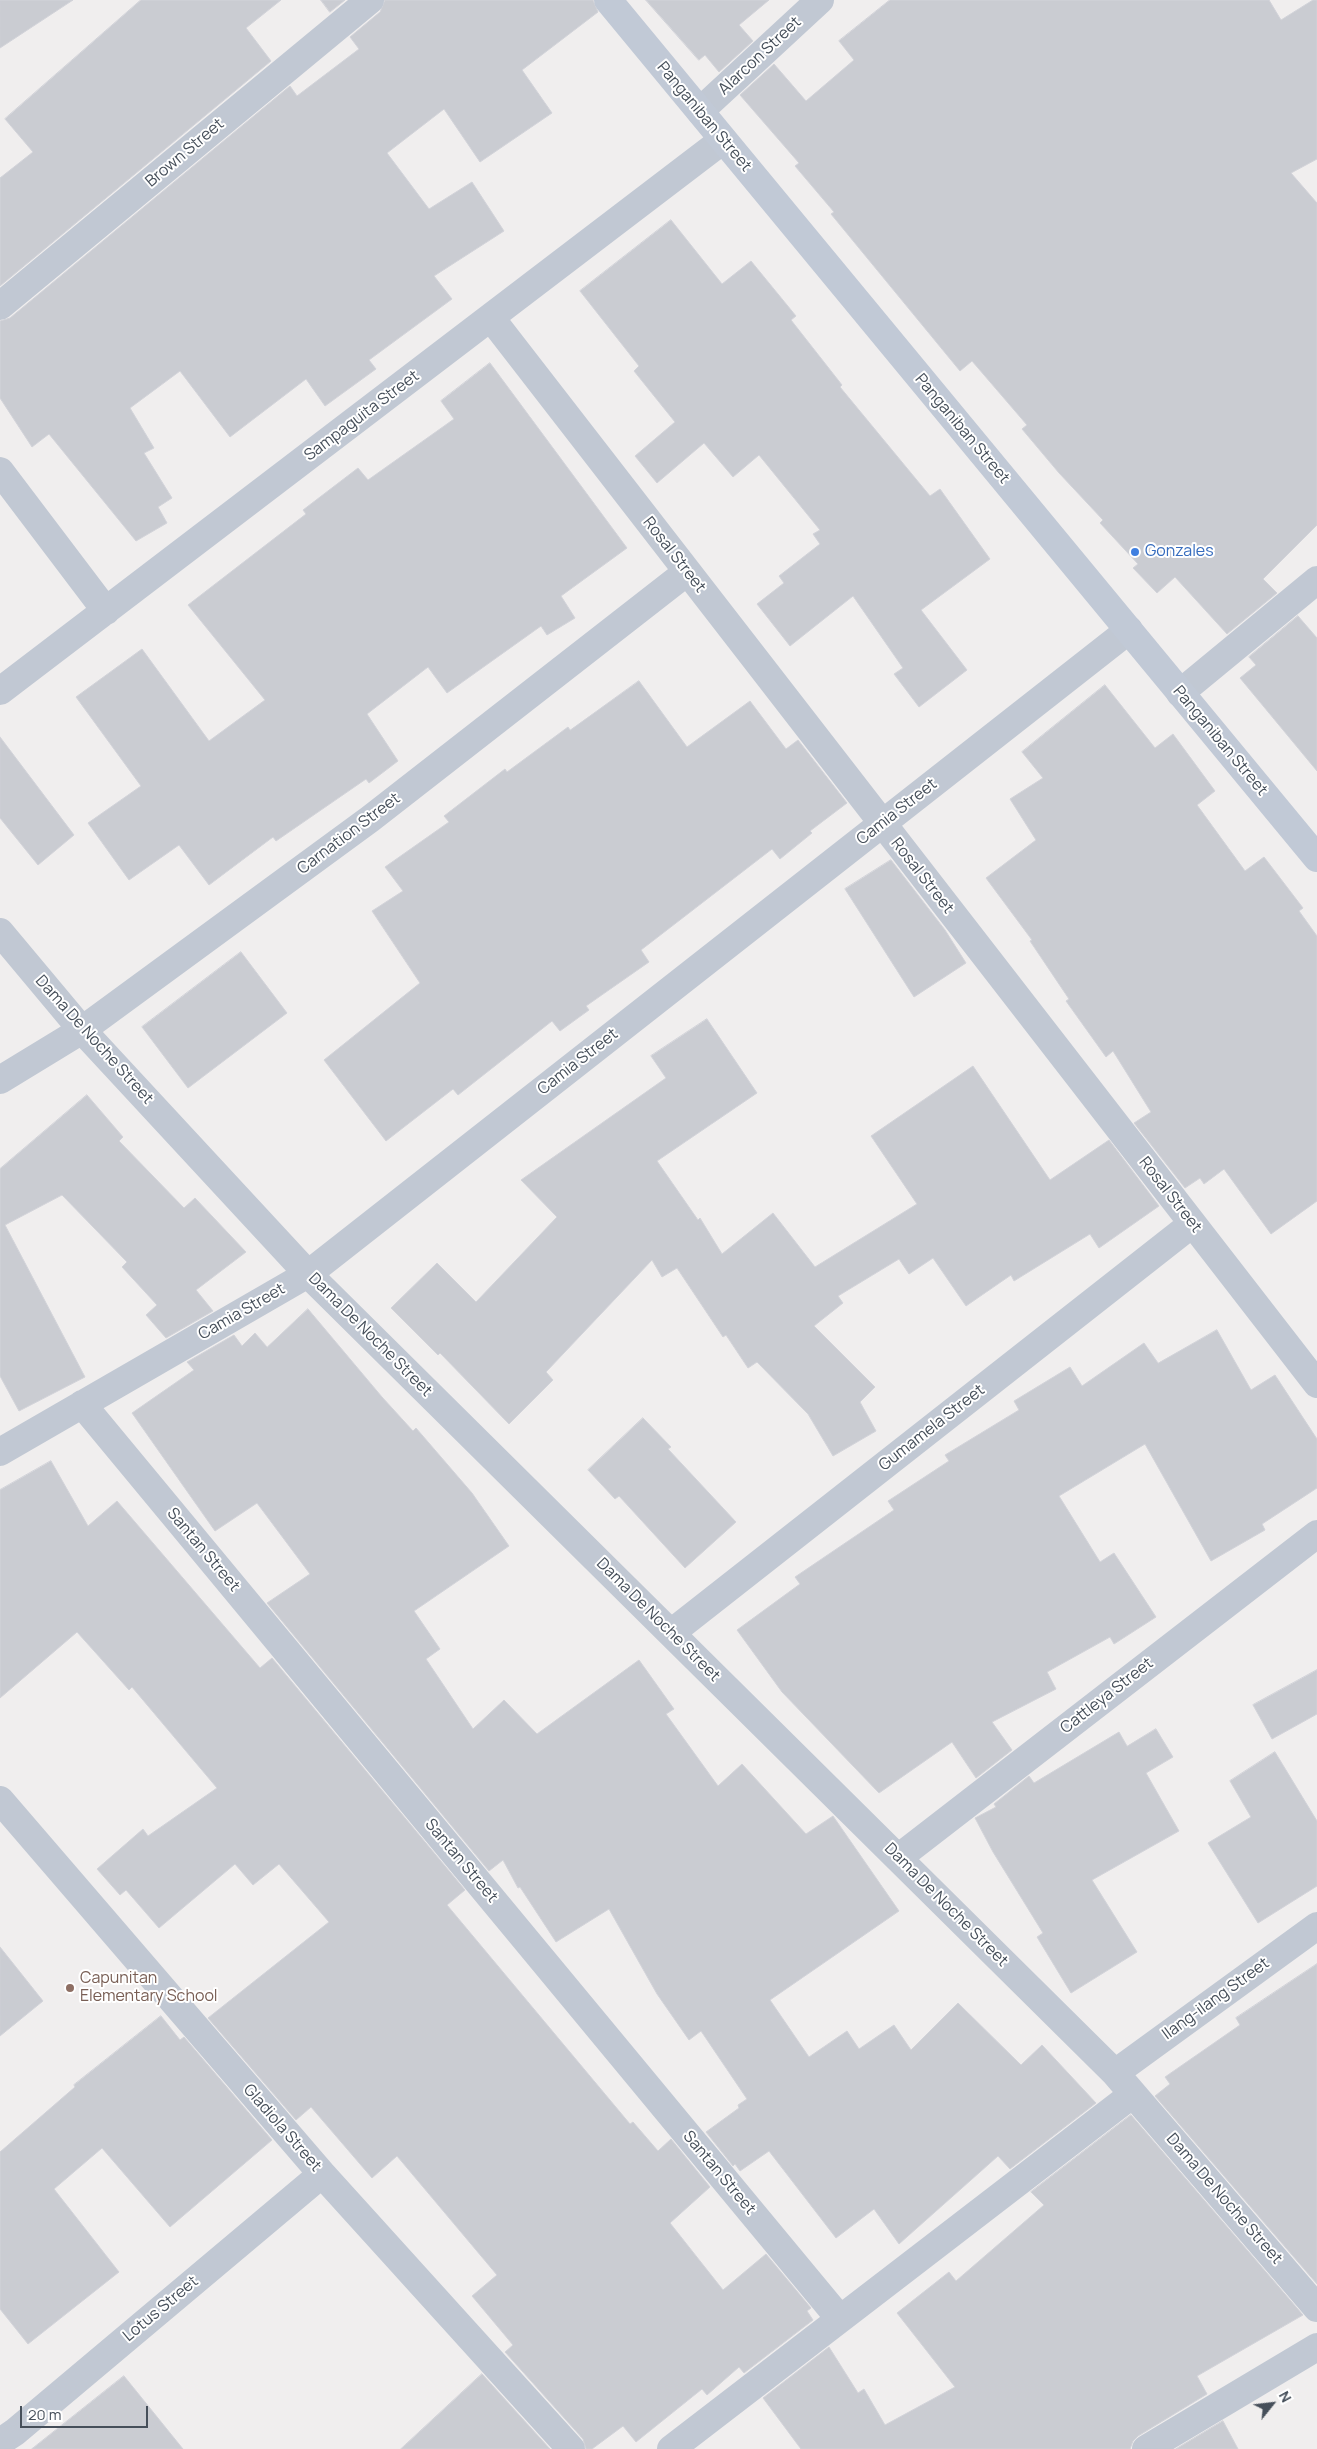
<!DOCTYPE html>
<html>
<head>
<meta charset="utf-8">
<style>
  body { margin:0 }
  #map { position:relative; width:1317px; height:2449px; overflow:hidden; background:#f0eeee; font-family:Manrope,sans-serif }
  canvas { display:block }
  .north { position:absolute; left:1247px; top:2379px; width:50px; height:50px; -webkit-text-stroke:4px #fff; paint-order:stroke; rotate:61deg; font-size:14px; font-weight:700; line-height:20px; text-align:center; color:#464f5a }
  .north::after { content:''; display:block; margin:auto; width:18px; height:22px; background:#464f5a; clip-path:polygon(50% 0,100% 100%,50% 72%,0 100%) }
  .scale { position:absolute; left:20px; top:2406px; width:128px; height:22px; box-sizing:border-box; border:2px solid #464f5a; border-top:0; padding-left:6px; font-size:15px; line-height:18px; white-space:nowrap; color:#464f5a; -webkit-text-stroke:4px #fff; paint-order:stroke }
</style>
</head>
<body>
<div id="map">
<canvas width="1317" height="2449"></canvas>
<div class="north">N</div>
<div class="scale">20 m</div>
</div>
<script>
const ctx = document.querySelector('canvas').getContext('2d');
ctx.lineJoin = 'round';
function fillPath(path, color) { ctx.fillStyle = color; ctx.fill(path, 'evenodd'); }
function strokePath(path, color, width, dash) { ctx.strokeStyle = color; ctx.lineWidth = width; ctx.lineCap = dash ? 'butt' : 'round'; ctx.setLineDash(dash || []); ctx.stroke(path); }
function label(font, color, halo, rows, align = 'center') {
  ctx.font = font + ' Manrope,sans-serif'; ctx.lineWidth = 4; ctx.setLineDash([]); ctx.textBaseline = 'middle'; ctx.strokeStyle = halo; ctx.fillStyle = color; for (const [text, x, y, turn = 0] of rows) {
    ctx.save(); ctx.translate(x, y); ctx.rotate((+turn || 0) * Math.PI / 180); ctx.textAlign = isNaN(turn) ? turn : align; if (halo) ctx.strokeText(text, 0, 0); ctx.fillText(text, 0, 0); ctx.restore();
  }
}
const building = new Path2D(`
  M0 0H73L0 48Z
  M141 0H281L246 28 271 61 0 286V178L33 152 5 119Z
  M321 0H345L330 12Z
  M385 0H593L598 12 522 70 552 113 480 162 444 109 387 153 429 209 472 182 504 231 434 276 452 299 369 360 376 369 325 406 306 379 230 437 180 371 130 408 154 448 144 453 172 498 158 507 167 523 136 541 49 434 32 447 0 398V321L10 318 290 86 297 96 359 49 350 37 380 12Z
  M646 0H769L739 25 753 41 719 72 705 55 699 60Z
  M890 0H1269L1281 20 1313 0H1317V159L1291 173 1317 203V525L1263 579 1277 593 1227 634 1175 577 1157 593 1133 568 1138 564 1100 523 1103 520 1059 473 1022 429 1027 425 972 361 960 371 831 214 834 212 795 166 799 163 740 95 774 64 806 101 854 60 839 41Z
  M671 220 722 284 751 261 796 316 791 320 842 385 840 387 930 496 940 489 990 559 921 610 967 670 919 707 894 674 903 668 853 596 790 646 757 604 784 583 779 576 820 544 813 534 820 530 759 455 733 477 704 443 657 483 635 456 675 422 634 371 639 366 580 291Z
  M490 363 627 548 561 596 575 618 547 635 541 626 447 693 428 667 367 714 398 761 369 783 366 779 276 841 273 837 209 885 179 845 129 880 88 823 141 786 76 697 142 649 209 741 265 700 188 605 306 514 303 510 358 468 368 480 454 419 441 401Z
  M1298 616 1317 638V771L1240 678 1256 665 1249 657Z
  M639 681 687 747 750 701 786 749 798 740 847 803 810 831 812 833 780 859 772 849 641 950 649 962 586 1006 589 1010 560 1031 552 1021 458 1095 453 1089 386 1141 324 1060 420 983 372 911 403 891 385 867 449 822 444 816 505 769 507 772 568 727 570 730Z
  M1105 685 1155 748 1173 734 1215 791 1197 805 1245 871 1264 857 1303 908 1299 911 1317 936V1201L1271 1234 1224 1169 1204 1184 1200 1178 1185 1188 1134 1123 1151 1112 1113 1051 1106 1057 1066 1001 1069 999 1030 941 1032 940 986 878 1036 840 1010 799 1043 778 1022 752Z
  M0 737 74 835 38 865 0 818Z
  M891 860 945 930 966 963 914 997 845 889Z
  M241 952 287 1013 188 1088 142 1027Z
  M707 1019 757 1093 657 1161 698 1220 700 1218 722 1254 773 1213 815 1267 917 1204 871 1136 973 1066 1050 1180 1109 1140 1159 1206 1099 1248 1090 1234 1014 1281 1011 1275 966 1306 933 1258 909 1274 899 1259 838 1296 843 1303 814 1326 875 1387 860 1402 876 1431 833 1456 808 1414 757 1362 748 1368 726 1335 723 1337 677 1268 662 1277 652 1260 546 1372 553 1380 509 1424 440 1353 438 1355 391 1308 437 1263 476 1302 557 1217 521 1180 666 1078 651 1056Z
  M87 1095 123 1137 119 1141 184 1208 195 1198 246 1252 196 1290 213 1311 166 1338 146 1315 157 1305 122 1267 127 1262 62 1195 5 1225 85 1377 19 1411 0 1376V1169Z
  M308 1309 382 1397 413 1431 416 1428 472 1493 509 1546 414 1611 440 1649 426 1659 473 1729 504 1700 537 1734 639 1660 674 1709 666 1714 718 1786 742 1764 806 1834 833 1816 899 1911 770 2000 809 2057 847 2031 859 2049 894 2025 911 2050 958 2003 1021 2065 1042 2045 1096 2103 1010 2169 998 2156 899 2244 874 2209 836 2238 769 2151 740 2171 735 2164 733 2166 706 2132 739 2108 738 2105 747 2099 701 2031 689 2040 657 1994 609 1909 556 1942 520 1887 518 1888 503 1860 489 1871 267 1603 310 1574 257 1503 215 1531 132 1413 194 1370 187 1362 234 1335 242 1346 255 1333 267 1347Z
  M1217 1330 1251 1390 1275 1375 1317 1439V1488L1262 1524 1265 1530 1211 1561 1145 1444 1059 1496 1100 1562 1114 1553 1156 1617 1114 1644 1110 1637 1047 1672 1056 1689 992 1722 1012 1750 976 1778 952 1742 879 1793 782 1692 737 1630 800 1584 795 1577 894 1510 888 1501 949 1461 945 1455 1019 1410 1014 1401 1070 1367 1082 1386 1144 1343 1158 1363Z
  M643 1418 671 1447 668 1449 736 1522 685 1568 619 1496 615 1499 588 1470Z
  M51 1461 88 1526 117 1501 260 1668 272 1658 465 1890 447 1905 630 2124 633 2122 658 2151 671 2139 710 2187 670 2223 723 2290 766 2254 811 2308 807 2311 813 2320 744 2373 739 2367 707 2395 702 2389 636 2442 623 2426 592 2449H586L583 2439 505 2352 513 2345 472 2296 497 2275 397 2156 372 2178 311 2107 296 2120 208 2018 329 1922 279 1864 253 1885 235 1864 159 1928 126 1890 120 1895 97 1869 143 1829 148 1836 217 1788 132 1687 129 1690 77 1632 0 1698V1490Z
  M1317 1670V1714L1272 1739 1253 1705Z
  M1156 1729 1173 1757 1146 1773 1179 1831 1092 1880 1137 1952 1071 1993 1037 1937 1043 1933 993 1852 975 1818 996 1807 994 1804 1029 1776 1034 1783 1119 1732 1127 1746Z
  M1275 1752 1317 1821V1886L1258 1923 1208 1843 1251 1817 1230 1781Z
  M0 1947 43 2001 0 2036Z
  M1317 1964V2284L1155 2096 1170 2084 1165 2077 1240 2025 1236 2018Z
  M161 2016 180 2040 184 2037 272 2140 170 2227 102 2148 54 2189 119 2272 28 2344 0 2309V2152L75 2087 74 2085Z
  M1131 2115 1303 2315 1197 2376 1207 2394 1138 2436 1133 2441 1130 2449H801L763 2398 829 2347 858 2393 864 2389 885 2425 955 2387 897 2313 949 2272 956 2281 1044 2205 1031 2192Z
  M482 2374 550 2449H401Z
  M124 2376 183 2449H32Z
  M1223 2421 1238 2449H1176Z`);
const street = new Path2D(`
  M700 111 820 0
  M0 306 370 0
  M491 318 1317 1384
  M0 471 106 611
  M0 691 723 140
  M1180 693 1317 580
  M0 932 82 1030 308 1274 1115 2073 1317 2308
  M0 1080 82 1030 370 819 687 572
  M82 1404 840 2319
  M0 1452 308 1274 1129 630
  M671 1633 1192 1224
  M0 1800 322 2174 571 2449
  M898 1858 1317 1534
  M1115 2073 1317 1926
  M0 2442 15 2432 322 2174
  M671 2449 1133 2094
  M1146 2449 1317 2347`);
const secondary = new Path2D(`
  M608 0 1317 858`);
const markers = [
  [1135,552,5,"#3f7fe0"],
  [70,1988,5,"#8d6e63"]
];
const streetNames = [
  ["Alarcon Street",760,56,-43],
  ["Panganiban Street",704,117,50],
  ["Brown Street",185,153,-40],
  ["Sampaguita Street",362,416,-37],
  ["Panganiban Street",962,429,50],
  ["Rosal Street",674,555,52],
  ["Panganiban Street",1220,741,50],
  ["Camia Street",897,812,-38],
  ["Carnation Street",349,834,-37],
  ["Rosal Street",922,876,52],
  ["Dama De Noche Street",94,1040,48],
  ["Camia Street",578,1062,-38],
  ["Rosal Street",1170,1195,52],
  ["Camia Street",242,1312,-30],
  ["Dama De Noche Street",370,1335,45],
  ["Gumamela Street",932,1428,-38],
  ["Santan Street",203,1550,50],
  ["Dama De Noche Street",658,1620,45],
  ["Cattleya Street",1107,1696,-38],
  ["Santan Street",461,1861,50],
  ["Dama De Noche Street",946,1905,45],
  ["Ilang-ilang Street",1216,1999,-36],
  ["Gladiola Street",282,2128,49],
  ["Santan Street",719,2173,50],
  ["Dama De Noche Street",1224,2199,49],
  ["Lotus Street",161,2309,-40]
];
const shopNames = [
  ["Gonzales",1145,552]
];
const educationNames = [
  ["Capunitan",80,1979],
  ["Elementary School",80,1997]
];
fillPath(building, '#caccd2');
strokePath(building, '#d2d3d9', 1);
strokePath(street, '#c1c8d3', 28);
strokePath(secondary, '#c1c9d6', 28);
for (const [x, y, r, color] of markers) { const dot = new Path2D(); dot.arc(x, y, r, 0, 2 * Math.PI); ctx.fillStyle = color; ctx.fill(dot); strokePath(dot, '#fff', 2); }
label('16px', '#464f5a', '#fff', streetNames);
label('16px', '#366cbe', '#fff', shopNames, 'left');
label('16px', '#785e54', '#fff', educationNames, 'left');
</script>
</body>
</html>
